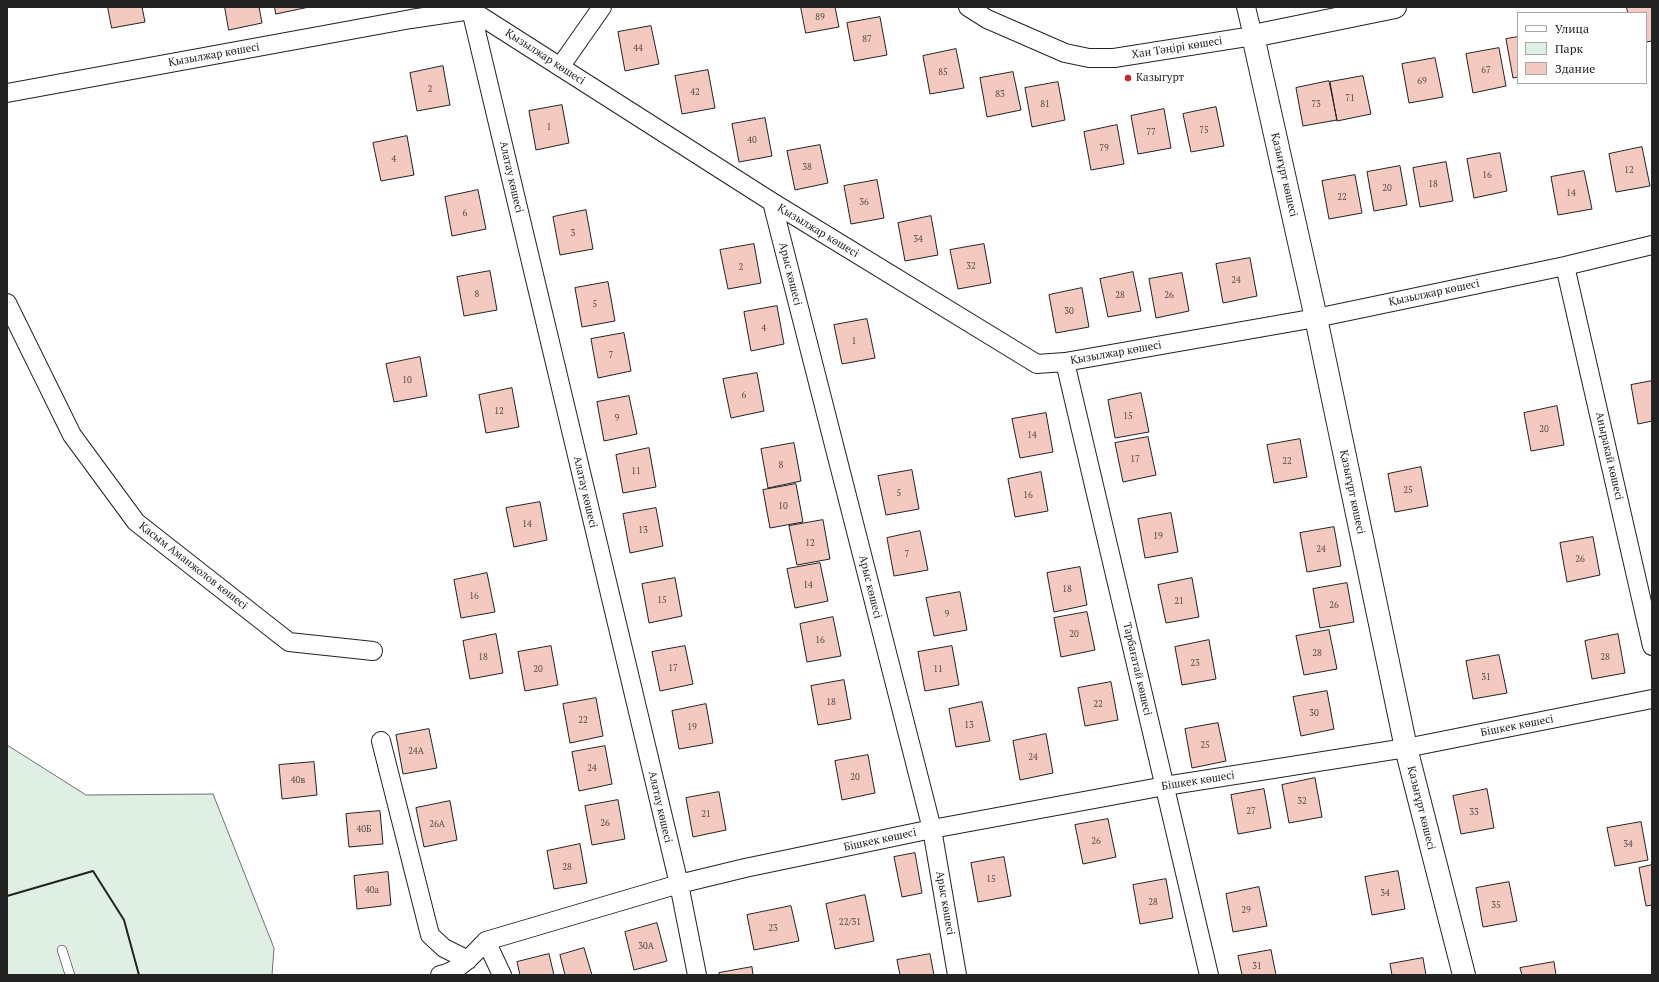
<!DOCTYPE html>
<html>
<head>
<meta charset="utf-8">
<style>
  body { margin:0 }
  #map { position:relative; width:1659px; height:982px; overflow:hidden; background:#fff; font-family:"PT Serif",serif }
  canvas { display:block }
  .frame { position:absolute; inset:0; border:8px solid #222; pointer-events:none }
  .legend { position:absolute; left:1517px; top:12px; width:130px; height:72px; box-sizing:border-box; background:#fff; border:1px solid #a7a7a7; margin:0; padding:5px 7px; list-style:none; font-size:12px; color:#222 }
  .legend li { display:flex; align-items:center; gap:8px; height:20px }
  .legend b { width:20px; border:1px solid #a7a7a7 }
</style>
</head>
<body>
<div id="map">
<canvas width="1659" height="982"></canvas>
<div class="frame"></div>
<ul class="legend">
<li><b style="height:5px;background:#fff"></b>Улица</li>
<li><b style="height:11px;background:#e0efe3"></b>Парк</li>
<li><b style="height:11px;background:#f3c9c0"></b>Здание</li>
</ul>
</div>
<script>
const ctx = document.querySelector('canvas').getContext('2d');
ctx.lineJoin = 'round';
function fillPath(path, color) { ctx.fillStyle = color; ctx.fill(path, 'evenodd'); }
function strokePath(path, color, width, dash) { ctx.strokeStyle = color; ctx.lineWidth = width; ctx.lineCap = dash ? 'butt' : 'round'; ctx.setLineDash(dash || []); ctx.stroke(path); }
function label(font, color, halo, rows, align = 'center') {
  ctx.font = font + ' "PT Serif",serif'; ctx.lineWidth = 3; ctx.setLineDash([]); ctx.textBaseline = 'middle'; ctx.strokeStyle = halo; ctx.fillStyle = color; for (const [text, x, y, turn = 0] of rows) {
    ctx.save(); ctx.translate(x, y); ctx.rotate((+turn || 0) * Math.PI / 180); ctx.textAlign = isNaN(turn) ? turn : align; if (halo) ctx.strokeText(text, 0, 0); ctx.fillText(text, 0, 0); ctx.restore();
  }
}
const green = new Path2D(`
  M7 745 86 795 213 794 274 948 272 975H7Z`);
const building = new Path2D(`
  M108 7H142L145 22 112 28Z
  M225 7H259L262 23 229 30Z
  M275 7H309L276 14Z
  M801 7H835L839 27 806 33Z
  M1627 7H1652V41L1646 42V13H1628Z
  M880 17 887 55 854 61 847 23Z
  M651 26 659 64 625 71 618 32Z
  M1518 37V77L1513 78 1506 39Z
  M1499 48 1506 86 1473 93 1466 54Z
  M956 49 964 88 930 94 923 56Z
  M1435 58 1443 97 1409 103 1402 64Z
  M443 66 450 105 417 111 410 73Z
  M708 70 715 108 682 114 675 76Z
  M1013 72 1021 110 987 117 980 78Z
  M1363 76 1371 114 1337 121 1330 82Z
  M1329 81 1337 120 1303 126 1296 88Z
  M1058 82 1065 120 1032 127 1025 88Z
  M562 105 569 143 536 150 529 111Z
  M1216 107 1224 146 1191 152 1183 114Z
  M1164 109 1171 148 1138 154 1131 116Z
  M765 118 772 156 739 162 732 124Z
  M1117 125 1124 164 1091 170 1084 132Z
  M407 136 414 175 381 181 373 143Z
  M820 145 828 183 795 190 787 151Z
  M1642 147 1650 186 1616 192 1609 154Z
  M1500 153 1507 191 1474 198 1467 159Z
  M1446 162 1453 201 1420 207 1413 168Z
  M1400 166 1407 205 1374 211 1367 172Z
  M1584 171 1592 209 1558 215 1551 177Z
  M1355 175 1362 213 1329 219 1322 181Z
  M877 180 884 218 851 224 844 186Z
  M478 190 486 229 452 236 445 197Z
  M586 210 593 249 560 255 553 217Z
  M931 216 938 255 905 261 898 223Z
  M754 244 761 283 728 289 720 250Z
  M984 244 991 283 958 289 950 250Z
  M1250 258 1257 296 1223 303 1216 264Z
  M490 271 497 310 464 316 457 277Z
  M1133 272 1141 311 1108 317 1100 279Z
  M1182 273 1189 311 1156 318 1149 279Z
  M608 282 615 321 582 327 575 288Z
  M1082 288 1089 327 1056 333 1049 295Z
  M777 306 784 344 751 351 744 312Z
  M867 319 875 358 842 364 834 325Z
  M624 333 631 371 598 378 591 339Z
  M420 357 427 396 394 402 386 364Z
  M757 373 764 411 731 418 723 379Z
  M1652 381V421L1638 424 1631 385Z
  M512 388 519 427 486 433 479 395Z
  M1141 393 1149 432 1115 438 1108 400Z
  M629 396 637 434 604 441 597 402Z
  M1557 406 1564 445 1531 451 1524 413Z
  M1046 413 1053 452 1020 458 1012 419Z
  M1148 437 1156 475 1123 482 1115 443Z
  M1300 439 1307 477 1274 483 1267 445Z
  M794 443 801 481 768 488 761 449Z
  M649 448 656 487 623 493 616 455Z
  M1421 467 1428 506 1395 512 1388 474Z
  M912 470 919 509 886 515 878 476Z
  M1041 472 1048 511 1015 517 1008 479Z
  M796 484 803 522 770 528 763 490Z
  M540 502 547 540 514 547 506 508Z
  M656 508 663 546 630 553 623 514Z
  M1171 513 1178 552 1145 558 1138 519Z
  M823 520 830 559 797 565 789 526Z
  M1334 527 1341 566 1307 572 1300 533Z
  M920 531 928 570 894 576 887 538Z
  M1593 537 1600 575 1567 582 1560 543Z
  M820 563 828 601 795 608 787 569Z
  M1080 567 1087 605 1054 612 1047 573Z
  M487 573 495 612 461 618 454 580Z
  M675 578 682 616 649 623 642 584Z
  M1192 578 1199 617 1166 623 1158 585Z
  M1347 583 1354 622 1320 628 1313 589Z
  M960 592 967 630 934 636 926 598Z
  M1087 612 1095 650 1061 657 1054 618Z
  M833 617 841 656 807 662 800 624Z
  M1329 630 1337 669 1304 675 1296 636Z
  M496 634 503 673 470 679 463 641Z
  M1618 634 1625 673 1592 679 1585 641Z
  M1209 640 1216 679 1182 685 1175 647Z
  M551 646 558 685 525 691 518 652Z
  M685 646 693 684 660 691 652 652Z
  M952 646 959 685 925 691 918 652Z
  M1499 655 1507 693 1473 699 1466 661Z
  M844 680 851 719 818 725 811 686Z
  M1111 682 1118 720 1085 726 1078 688Z
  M1327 691 1334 729 1301 736 1293 697Z
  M596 698 603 736 570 743 563 704Z
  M982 702 990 741 956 747 949 709Z
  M706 704 713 743 679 749 672 711Z
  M1218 723 1226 761 1192 768 1185 729Z
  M429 729 437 768 403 774 396 735Z
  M1046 734 1053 773 1020 780 1013 741Z
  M605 746 612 784 579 791 572 752Z
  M868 755 875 793 842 800 835 761Z
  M314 762 317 795 282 799 279 765Z
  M1315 778 1322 817 1289 823 1282 785Z
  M1264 789 1271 828 1238 834 1231 795Z
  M1487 789 1494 828 1461 834 1453 796Z
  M719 792 726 830 693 837 686 798Z
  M618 800 625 839 592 845 585 806Z
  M450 801 457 840 424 847 416 808Z
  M380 811 383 844 349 847 346 814Z
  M1108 819 1116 857 1083 864 1075 825Z
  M1641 822 1648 860 1615 866 1607 828Z
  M580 844 587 883 554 889 547 851Z
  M915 853 922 893 902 897 894 857Z
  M1004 857 1011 896 978 902 971 863Z
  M1652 865V905L1646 906 1639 868Z
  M1398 871 1405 909 1372 915 1365 877Z
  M388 872 391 905 357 909 354 876Z
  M1166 879 1173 918 1140 924 1133 885Z
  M1509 882 1517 921 1483 927 1476 888Z
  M1259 887 1267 926 1233 932 1226 894Z
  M865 895 874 941 835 949 826 904Z
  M791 906 799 941 754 950 747 915Z
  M657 923 667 961 634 970 625 932Z
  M584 948 592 975H565L560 955Z
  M1271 950 1276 975H1242L1238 956Z
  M549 954 554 975H520L517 962Z
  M930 954 934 975H900L897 960Z
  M1423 958 1426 975H1392L1390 964Z
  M1554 962 1556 975H1522L1520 968Z
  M752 967 753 975H719V973Z`);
const lane = new Path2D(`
  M62 950 70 975`);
const street = new Path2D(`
  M968 7 987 19 1065 53 1089 58H1114L1253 36 1246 7
  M471 10 679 884 697 975
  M560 67 602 7
  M7 93 411 19 471 10 772 202 1037 364 1065 362 1316 318 1565 266 1652 245
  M772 202 932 829 957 975
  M1565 266 1652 646
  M7 303 72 435 136 522 289 642 373 651
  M1065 362 1209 975
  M381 741 430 935 444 948 468 960
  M486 941 502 975
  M440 975C459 971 473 955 486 941L679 884 745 868 932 829 1165 786 1406 748 1652 699`);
const secondary = new Path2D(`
  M1395 7 1253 36 1316 318 1406 748 1464 975`);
const wall = new Path2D(`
  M7 896 93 871 124 920 139 975`);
const markers = [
  [1128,78,4,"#c62828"]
];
const numberNames = [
  ["89",820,17],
  ["87",867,39],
  ["44",638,48],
  ["67",1486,70],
  ["85",943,72],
  ["69",1422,81],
  ["2",430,89],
  ["42",695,92],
  ["83",1000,94],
  ["71",1350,98],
  ["81",1045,104],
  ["73",1316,104],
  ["1",549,127],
  ["75",1204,130],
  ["77",1151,132],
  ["40",752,140],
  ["79",1104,148],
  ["4",394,159],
  ["38",807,167],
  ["12",1629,170],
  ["16",1487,175],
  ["18",1433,184],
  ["20",1387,188],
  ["14",1571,193],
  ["22",1342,197],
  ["36",864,202],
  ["6",465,213],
  ["3",573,233],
  ["34",918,239],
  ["32",971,266],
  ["2",741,267],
  ["24",1236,280],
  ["8",477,294],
  ["28",1120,295],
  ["26",1169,295],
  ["5",595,304],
  ["30",1069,311],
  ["4",764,328],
  ["1",854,341],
  ["7",611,355],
  ["10",407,380],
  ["6",744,395],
  ["12",499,411],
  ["15",1128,416],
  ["9",617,418],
  ["20",1544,429],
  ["14",1032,435],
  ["17",1135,459],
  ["22",1287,461],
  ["8",781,465],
  ["11",636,471],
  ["25",1408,490],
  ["5",899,493],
  ["16",1028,495],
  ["10",783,506],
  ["14",527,524],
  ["13",643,530],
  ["19",1158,536],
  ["12",810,543],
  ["24",1321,549],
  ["7",907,554],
  ["26",1580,559],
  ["14",808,585],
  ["18",1067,589],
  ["16",474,596],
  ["15",662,600],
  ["21",1179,601],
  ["26",1334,605],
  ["9",947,614],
  ["20",1074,634],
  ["16",820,640],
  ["28",1317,653],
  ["18",483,657],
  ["28",1605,657],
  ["23",1195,663],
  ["17",673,668],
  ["20",538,669],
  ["11",938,669],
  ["31",1486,677],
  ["18",831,702],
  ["22",1098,704],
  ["30",1314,713],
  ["22",583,720],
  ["13",969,725],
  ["19",692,727],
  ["25",1205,745],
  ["24А",416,751],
  ["24",1033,757],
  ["24",592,768],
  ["20",855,777],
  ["40в",298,780],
  ["32",1302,801],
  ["27",1251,811],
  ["33",1474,812],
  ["21",706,814],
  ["26",605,823],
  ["26А",437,824],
  ["40Б",364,829],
  ["26",1096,841],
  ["34",1628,844],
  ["28",567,867],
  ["15",991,879],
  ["40а",372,890],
  ["34",1385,893],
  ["28",1153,902],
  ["35",1496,905],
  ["29",1246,910],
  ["22/31",850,922],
  ["23",773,928],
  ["30А",646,946],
  ["31",1257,966]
];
const streetNames = [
  ["Хан Тәңірі көшесі",1177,48,-9],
  ["Қызылжар көшесі",214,55,-10],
  ["Қызылжар көшесі",545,57,33],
  ["Қазығұрт көшесі",1284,175,77],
  ["Алатау көшесі",511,177,77],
  ["Қызылжар көшесі",818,231,31],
  ["Арыс көшесі",790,274,76],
  ["Қызылжар көшесі",1434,293,-12],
  ["Қызылжар көшесі",1116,353,-10],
  ["Аныракай көшесі",1609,456,77],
  ["Алатау көшесі",585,492,77],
  ["Қазығұрт көшесі",1352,492,78],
  ["Қасым Аманжолов көшесі",193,566,38],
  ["Арыс көшесі",870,587,76],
  ["Тарбағатай көшесі",1137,669,77],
  ["Бішкек көшесі",1517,726,-11],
  ["Бішкек көшесі",1198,781,-9],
  ["Алатау көшесі",660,807,77],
  ["Қазығұрт көшесі",1421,808,76],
  ["Бішкек көшесі",880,840,-12],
  ["Арыс көшесі",945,903,80]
];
const poiNames = [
  ["Казыгурт",1136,78]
];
fillPath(green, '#e0efe3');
strokePath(green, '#6f6f6f', 1);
fillPath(building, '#f3c9c0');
strokePath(building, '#222', 1);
strokePath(lane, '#222', 10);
strokePath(street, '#222', 20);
strokePath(secondary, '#222', 24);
strokePath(lane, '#fff', 9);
strokePath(street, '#fff', 18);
strokePath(secondary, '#fff', 22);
strokePath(wall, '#222', 2);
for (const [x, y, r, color] of markers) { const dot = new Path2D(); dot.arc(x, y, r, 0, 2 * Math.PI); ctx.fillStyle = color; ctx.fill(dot); strokePath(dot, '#fff', 1.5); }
label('9px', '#564c4a', null, numberNames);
label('11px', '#222', '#fff', streetNames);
label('11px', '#222', '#fff', poiNames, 'left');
</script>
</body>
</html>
